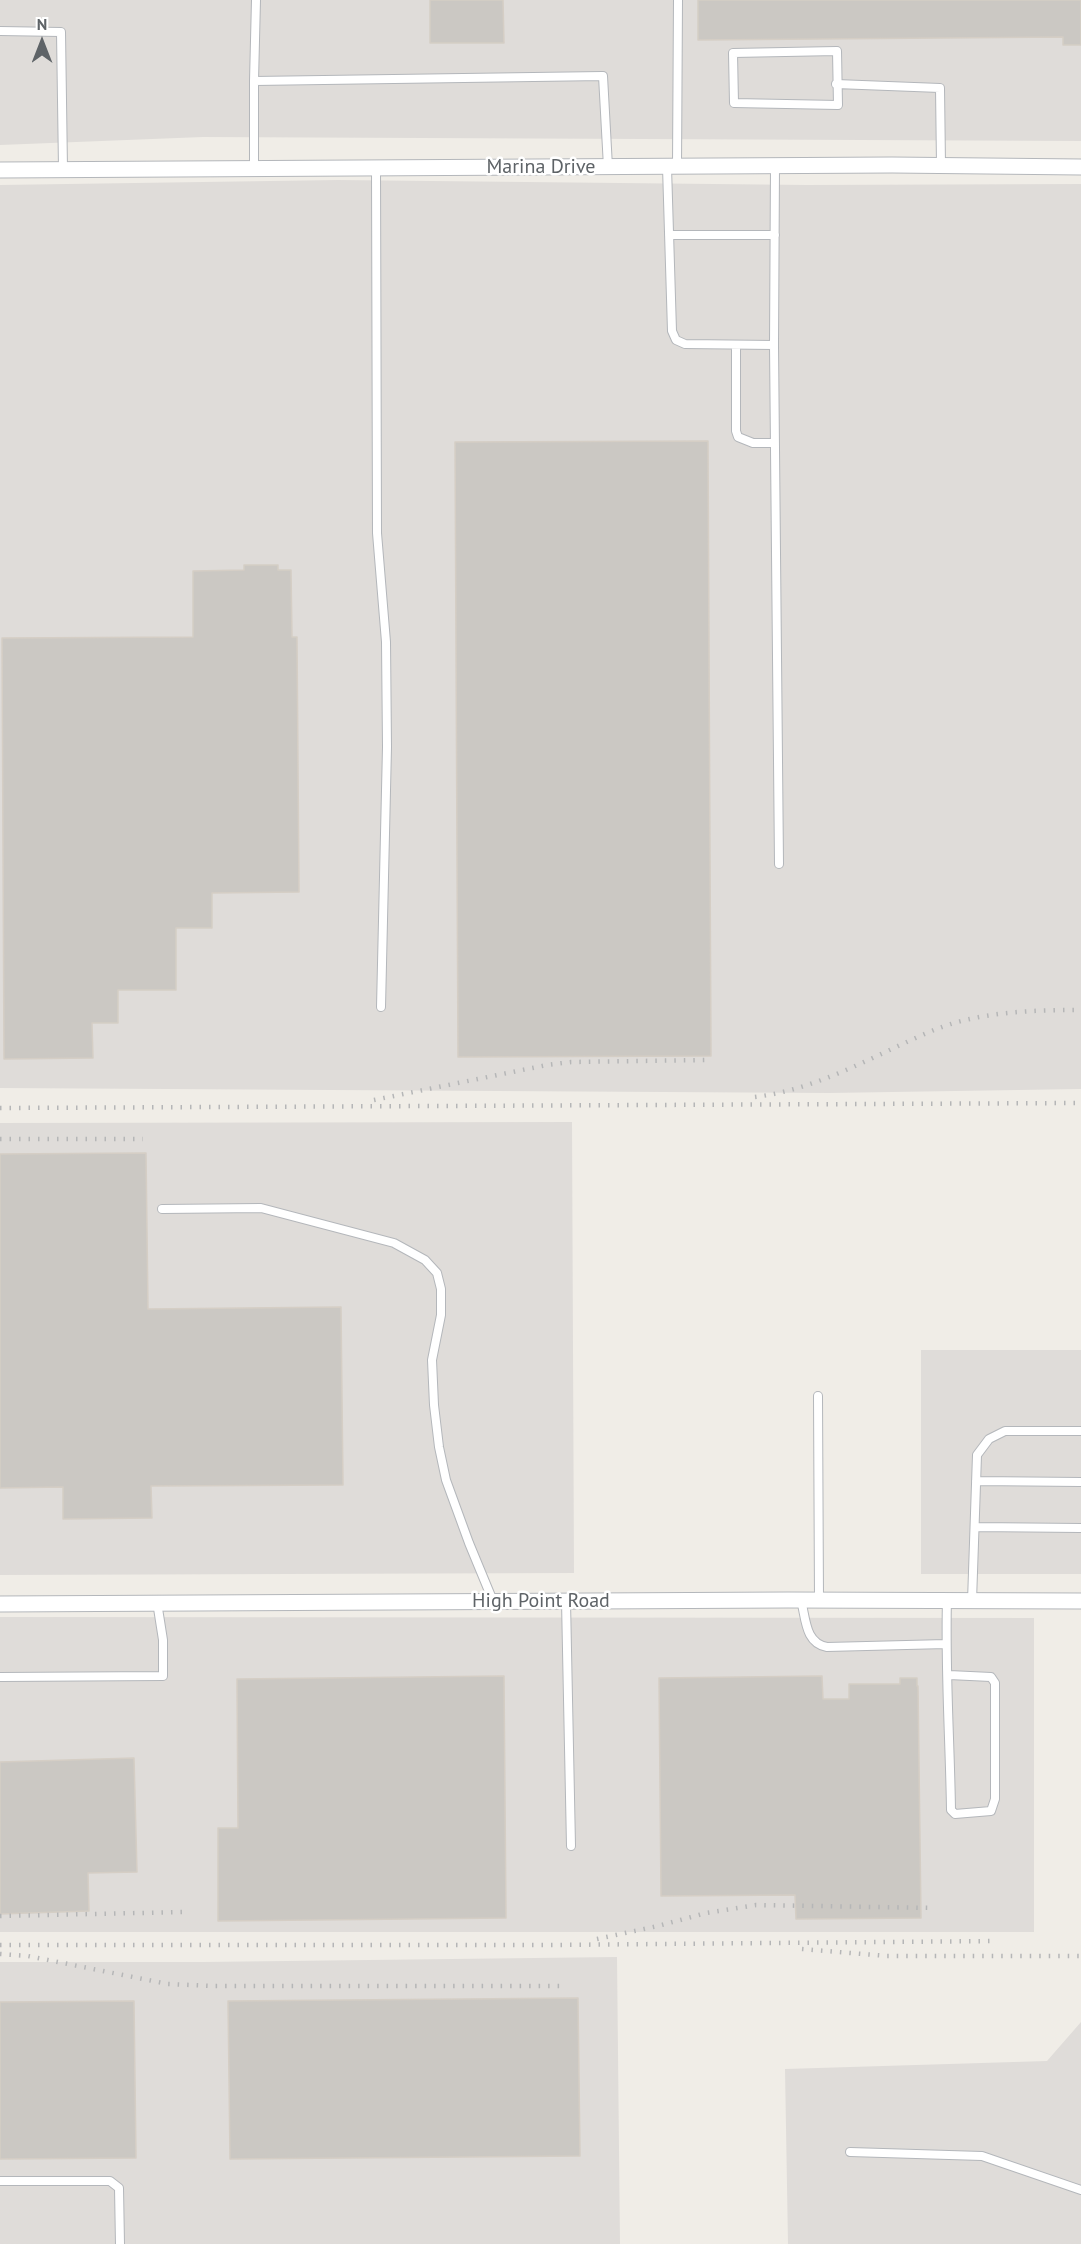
<!DOCTYPE html>
<html>
<head>
<meta charset="utf-8">
<style>
  body { margin:0 }
  #map { position:relative; width:1081px; height:2244px; overflow:hidden; background:#f0ede7; font-family:"PT Sans",sans-serif }
  canvas { display:block }
  .north { position:absolute; left:12px; top:12px; width:60px; height:60px; -webkit-text-stroke:4px #fff; paint-order:stroke; rotate:0deg; font-size:16px; font-weight:700; line-height:24px; text-align:center; color:#5e6367 }
  .north::after { content:''; display:block; margin:auto; width:21px; height:27px; background:#5e6367; clip-path:polygon(50% 0,100% 100%,50% 72%,0 100%) }
</style>
</head>
<body>
<div id="map">
<canvas width="1081" height="2244"></canvas>
<div class="north">N</div>
</div>
<script>
const ctx = document.querySelector('canvas').getContext('2d');
ctx.lineJoin = 'round';
function fillPath(path, color) { ctx.fillStyle = color; ctx.fill(path, 'evenodd'); }
function strokePath(path, color, width, dash) { ctx.strokeStyle = color; ctx.lineWidth = width; ctx.lineCap = dash ? 'butt' : 'round'; ctx.setLineDash(dash || []); ctx.stroke(path); }
function label(font, color, halo, rows, align = 'center') {
  ctx.font = font + ' "PT Sans",sans-serif'; ctx.lineWidth = 5; ctx.setLineDash([]); ctx.textBaseline = 'middle'; ctx.strokeStyle = halo; ctx.fillStyle = color; for (const [text, x, y, turn = 0] of rows) {
    ctx.save(); ctx.translate(x, y); ctx.rotate((+turn || 0) * Math.PI / 180); ctx.textAlign = isNaN(turn) ? turn : align; if (halo) ctx.strokeText(text, 0, 0); ctx.fillText(text, 0, 0); ctx.restore();
  }
}
const industrial = new Path2D(`
  M0 0H1081V141L203 137 0 145Z
  M338 180 807 185 1081 184V1089L829 1093 0 1088V185Z
  M572 1122 574 1573 0 1575V1123Z
  M921 1350H1081V1574H921Z
  M0 1617 1034 1618V1932H0Z
  M617 1957 620 2244H0V1962H204Z
  M1081 2022V2244H788L785 2069 1047 2061Z`);
const building = new Path2D(`
  M430 0H503L504 43H430Z
  M698 0H1081V45H1063V37L698 40Z
  M708 441 711 1056 458 1057 455 442Z
  M244 565H278V570H291L292 637H297L299 892 212 893V928H176V990H118V1023H92L93 1058 4 1059 2 638 193 637V571L244 570Z
  M146 1153 148 1309 341 1307 343 1485 151 1486 152 1518 63 1519V1487L0 1488V1154Z
  M504 1676 506 1918 218 1921V1828H238L237 1679Z
  M822 1676 823 1699H849V1684H900V1678H917V1686H918L921 1918 796 1919 795 1895 661 1896 659 1678Z
  M134 1758 137 1872 88 1873 89 1911 0 1914V1762Z
  M578 1998 580 2156 230 2159 228 2001Z
  M134 2001 136 2158 0 2159V2002Z`);
const lane = new Path2D(`
  M0 31 61 32 63 169
  M837 51 838 105 734 103 733 53Z
  M254 81 256 0
  M836 84 940 88 941 165
  M677 166 678 0
  M254 167V81L603 76 608 167
  M376 167 377 533 386 642 387 747 381 1007
  M667 167 672 331 676 340 685 344 774 345 775 166
  M669 235H775
  M736 345V431L738 437 753 443H775
  M774 345 779 864
  M162 1209 261 1208 394 1243 425 1260 437 1273 441 1289V1315L432 1360 434 1405 439 1447 446 1480 469 1543 493 1601
  M818 1396 819 1600
  M976 1481 1081 1482
  M975 1527 1081 1528
  M801 1600C806 1619 805 1643 827 1647L946 1644
  M947 1600C945 1670 950 1741 951 1810L955 1814 991 1811 995 1799V1683L991 1677 949 1675
  M566 1601 571 1846
  M972 1601 977 1455 989 1439 1005 1431H1081
  M0 1677 163 1676V1640L157 1602
  M850 2152 982 2156 1081 2190
  M0 2181H110L119 2188 120 2244`);
const street = new Path2D(`
  M0 170 892 165 1081 167
  M0 1604 788 1600 1081 1601`);
const rail = new Path2D(`
  M755 1097C820 1089 874 1055 934 1030 978 1012 1031 1010 1079 1010
  M374 1100 547 1065 571 1062 705 1060
  M0 1108 1081 1103
  M0 1139H143
  M0 1916 185 1912
  M597 1939 658 1926 706 1913 756 1905 935 1908
  M0 1945H548L997 1941
  M802 1949 887 1956H1081
  M0 1954 28 1956 168 1984 212 1986H562`);
const streetNames = [
  ["Marina Drive",541,167],
  ["High Point Road",541,1601]
];
fillPath(industrial, '#dfdcd9');
fillPath(building, '#cbc8c3');
strokePath(building, '#d5cec5', 1.5);
strokePath(lane, '#b4b7bb', 10);
strokePath(street, '#b4b7bb', 17);
strokePath(lane, '#fff', 8);
strokePath(street, '#fff', 15);
strokePath(rail, '#b5b6b7', 4.5, [1.5, 8]);
label('20px', '#5e6367', '#fff', streetNames);
</script>
</body>
</html>
